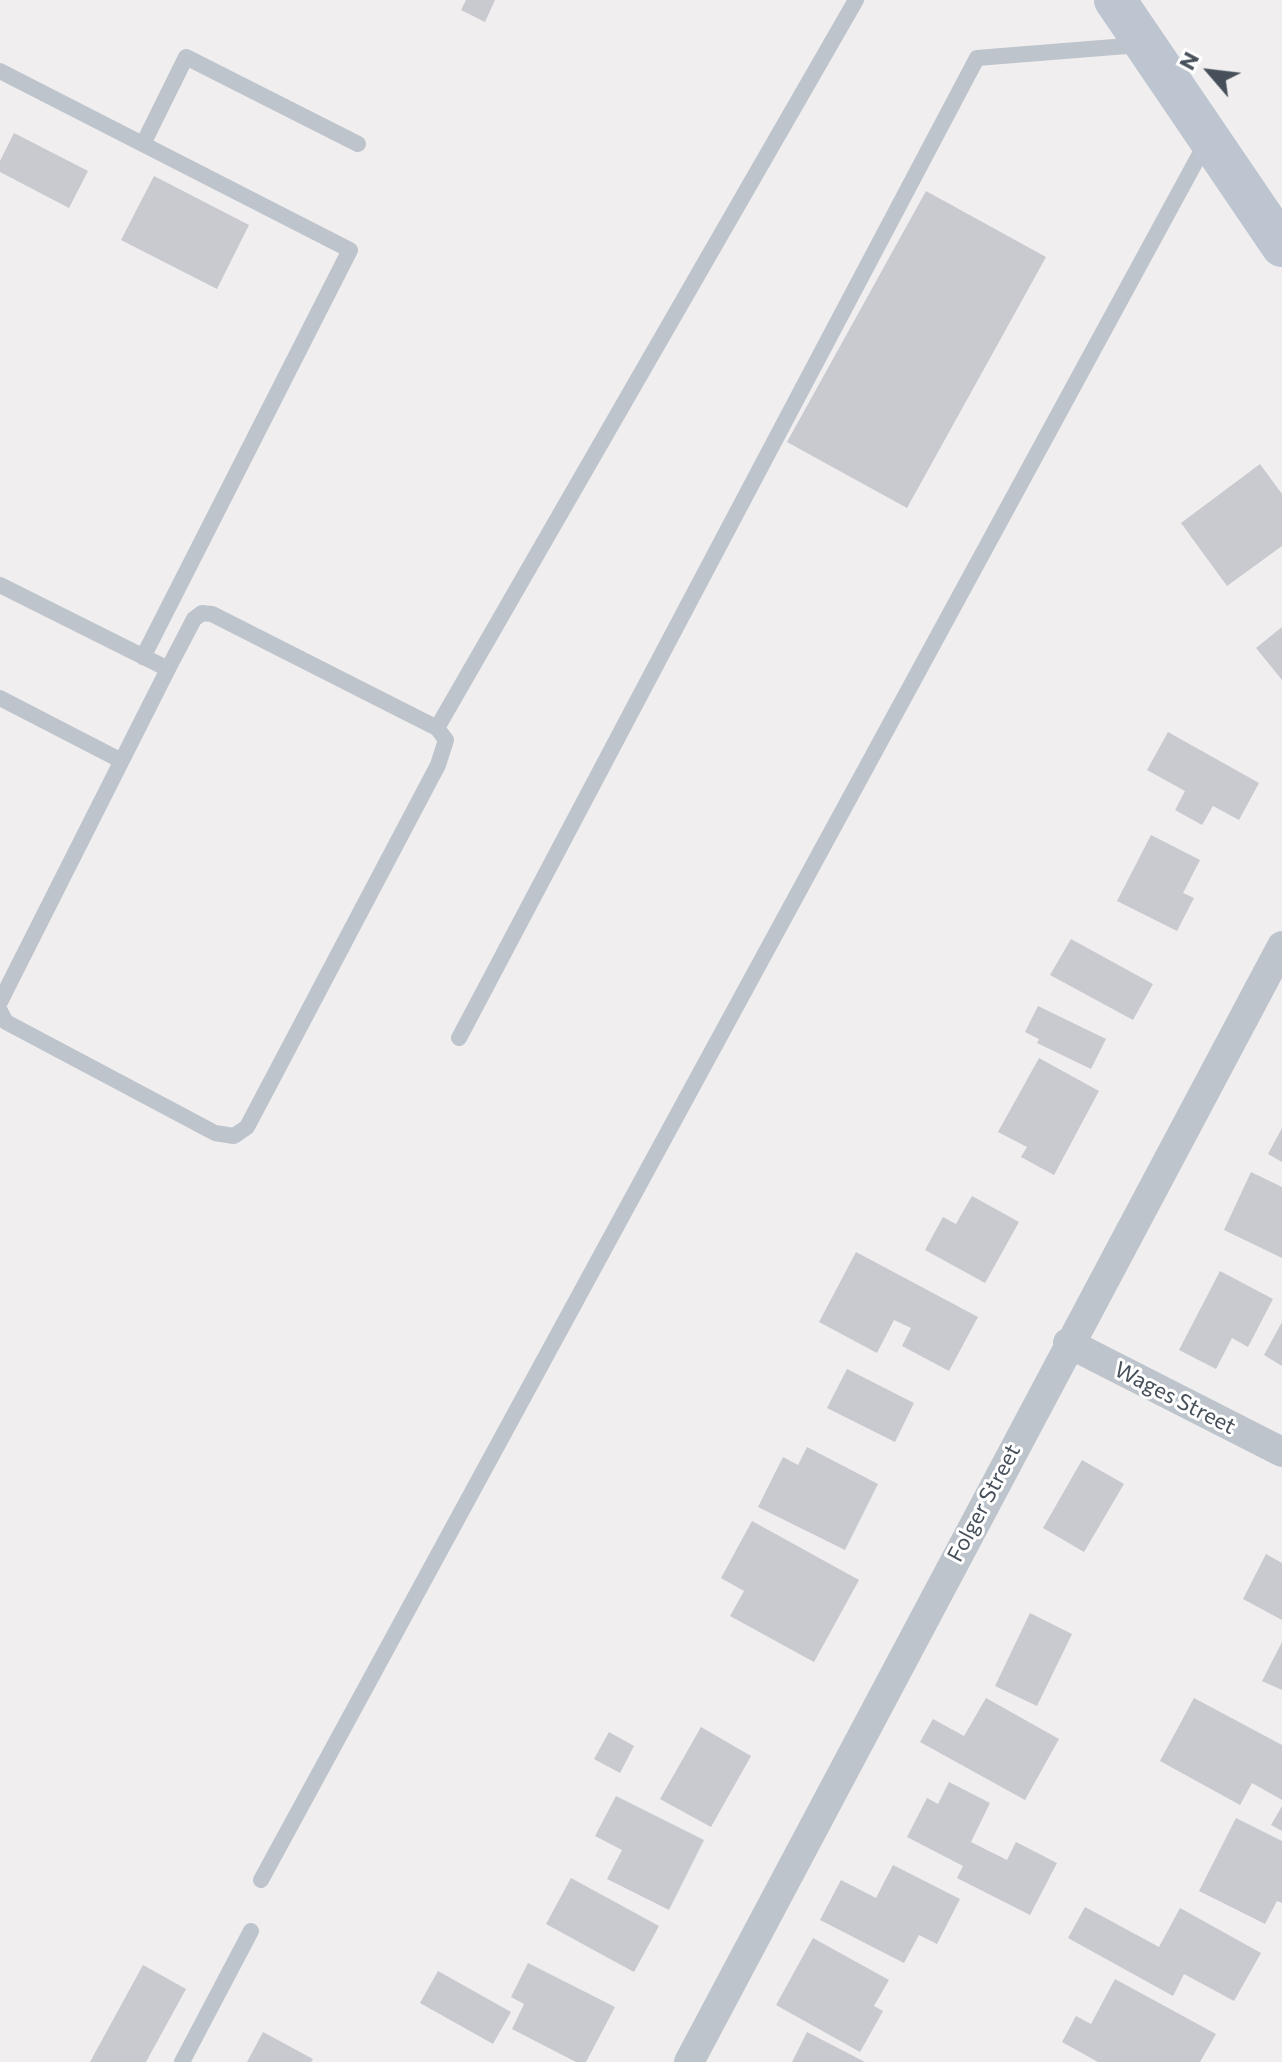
<!DOCTYPE html>
<html>
<head>
<meta charset="utf-8">
<style>
  body { margin:0 }
  #map { position:relative; width:1282px; height:2062px; overflow:hidden; background:#f0eeee; font-family:Commissioner,sans-serif }
  canvas { display:block }
  .north { position:absolute; left:1170px; top:32px; width:80px; height:80px; -webkit-text-stroke:6px #fff; paint-order:stroke; rotate:298deg; font-size:22px; font-weight:700; line-height:32px; text-align:center; color:#47505a }
  .north::after { content:''; display:block; margin:auto; width:28px; height:36px; background:#47505a; clip-path:polygon(50% 0,100% 100%,50% 72%,0 100%) }
</style>
</head>
<body>
<div id="map">
<canvas width="1282" height="2062"></canvas>
<div class="north">N</div>
</div>
<script>
const ctx = document.querySelector('canvas').getContext('2d');
ctx.lineJoin = 'round';
function fillPath(path, color) { ctx.fillStyle = color; ctx.fill(path, 'evenodd'); }
function strokePath(path, color, width, dash) { ctx.strokeStyle = color; ctx.lineWidth = width; ctx.lineCap = dash ? 'butt' : 'round'; ctx.setLineDash(dash || []); ctx.stroke(path); }
function label(font, color, halo, rows, align = 'center') {
  ctx.font = font + ' Commissioner,sans-serif'; ctx.lineWidth = 6; ctx.setLineDash([]); ctx.textBaseline = 'middle'; ctx.strokeStyle = halo; ctx.fillStyle = color; for (const [text, x, y, turn = 0] of rows) {
    ctx.save(); ctx.translate(x, y); ctx.rotate((+turn || 0) * Math.PI / 180); ctx.textAlign = isNaN(turn) ? turn : align; if (halo) ctx.strokeText(text, 0, 0); ctx.fillText(text, 0, 0); ctx.restore();
  }
}
const building = new Path2D(`
  M466 0H495L485 22 461 10Z
  M14 133 88 171 69 208 0 172V161Z
  M154 176 249 225 217 289 121 240Z
  M926 191 1046 257 907 508 787 442Z
  M1260 464 1282 494V546L1227 586 1181 523Z
  M1282 627V680L1256 648Z
  M1168 732 1259 783 1239 820 1213 806 1202 825 1175 810 1185 791 1147 770Z
  M1151 835 1200 860 1183 893 1194 898 1177 931 1117 901Z
  M1071 939 1153 984 1133 1020 1050 975Z
  M1038 1006 1106 1039 1091 1069 1037 1043 1039 1039 1025 1032Z
  M1039 1058 1099 1091 1054 1175 1021 1157 1027 1147 998 1132Z
  M1282 1128V1162L1268 1154Z
  M1251 1172 1282 1187V1258L1224 1230Z
  M972 1196 1019 1222 985 1283 925 1250 943 1217 956 1224Z
  M856 1252 978 1317 949 1371 902 1346 911 1328 894 1320 877 1353 819 1322Z
  M1220 1271 1273 1299 1248 1347 1232 1338 1216 1369 1179 1350Z
  M1282 1322V1366L1264 1355Z
  M847 1369 914 1403 895 1442 827 1408Z
  M807 1447 878 1484 845 1550 758 1507 783 1457 798 1465Z
  M1082 1460 1124 1484 1084 1552 1043 1528Z
  M752 1521 859 1580 814 1662 730 1616 744 1591 721 1578Z
  M1266 1554 1282 1563V1620L1243 1599Z
  M1030 1613 1072 1634 1037 1706 995 1686Z
  M1282 1642V1690L1262 1681Z
  M986 1698 1059 1739 1025 1800 920 1742 933 1719 964 1736Z
  M1194 1698 1282 1745V1800L1252 1783 1240 1805 1160 1761Z
  M701 1727 751 1756 711 1827 660 1799Z
  M609 1732 634 1746 620 1773 594 1759Z
  M949 1782 990 1803 971 1842 1007 1860 1016 1842 1057 1863 1030 1915 957 1878 963 1866 907 1837 927 1798 938 1804Z
  M616 1796 704 1840 669 1910 607 1879 622 1850 595 1836Z
  M1282 1806V1831L1271 1825Z
  M1236 1818 1282 1841V1903L1277 1901 1265 1924 1199 1891Z
  M893 1865 960 1899 937 1944 919 1935 904 1963 820 1920 841 1880 876 1898Z
  M571 1878 659 1926 634 1972 546 1924Z
  M1085 1907 1159 1947 1180 1908 1261 1953 1234 2001 1184 1974 1173 1996 1068 1938Z
  M813 1938 889 1980 874 2006 883 2011 860 2052 776 2005Z
  M528 1963 615 2007 586 2062H576L512 2029 524 2004 511 1997Z
  M143 1965 186 1989 146 2062H90Z
  M438 1971 511 2012 493 2044 420 2003Z
  M1115 1979 1216 2034 1200 2062H1098L1062 2042 1076 2016 1091 2024Z
  M263 2032 313 2059 311 2062H247Z
  M807 2032 865 2062H792Z`);
const lane = new Path2D(`
  M0 71 350 250 143 657
  M143 144 186 57 358 144
  M0 585 168 669
  M0 698 120 760
  M437 728 856 0
  M0 1002 168 669 194 619 202 613 212 614 437 728 446 740 438 765 247 1127 234 1136 215 1133 6 1022 0 1011
  M459 1038 977 58 1139 45
  M261 1880 1207 141
  M182 2062 251 1931`);
const street = new Path2D(`
  M1068 1343 1282 1452
  M689 2062 1282 946`);
const secondary = new Path2D(`
  M1115 0 1282 246`);
const streetNames = [
  ["Wages Street",1175,1398,27],
  ["Folger Street",984,1503,-62]
];
fillPath(building, '#c8cad0');
strokePath(lane, '#bdc4cc', 16);
strokePath(street, '#bdc4cc', 30);
strokePath(secondary, '#bdc5d1', 42);
label('22px', '#47505a', '#fff', streetNames);
</script>
</body>
</html>
